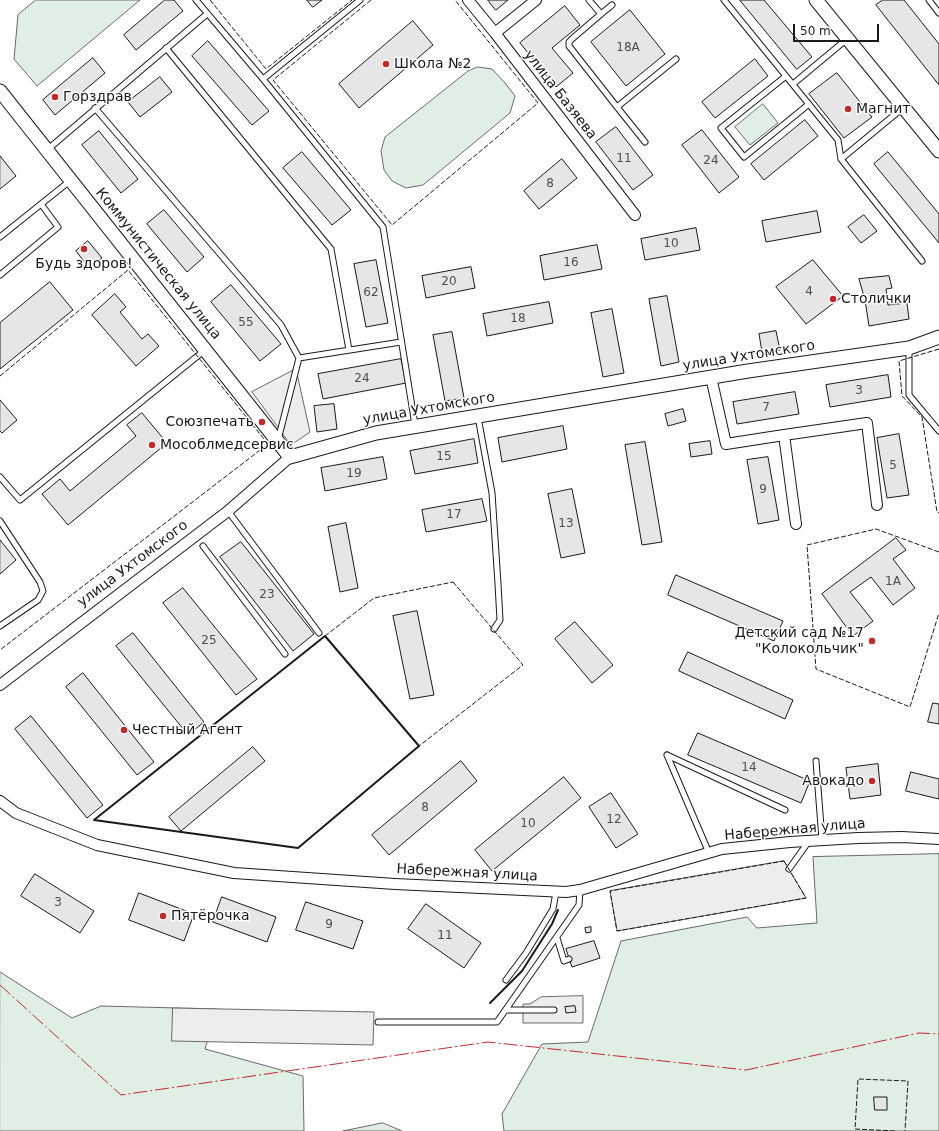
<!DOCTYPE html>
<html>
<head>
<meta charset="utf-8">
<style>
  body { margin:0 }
  #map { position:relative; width:939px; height:1131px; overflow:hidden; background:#fff; font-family:"DejaVu Sans",sans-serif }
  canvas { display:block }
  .scale { position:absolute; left:793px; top:24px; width:86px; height:18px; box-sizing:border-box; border:2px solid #1a1a1a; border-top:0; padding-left:5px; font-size:12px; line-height:14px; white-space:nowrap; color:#1a1a1a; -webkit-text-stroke:3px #fff; paint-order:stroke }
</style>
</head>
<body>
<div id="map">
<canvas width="939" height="1131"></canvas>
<div class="scale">50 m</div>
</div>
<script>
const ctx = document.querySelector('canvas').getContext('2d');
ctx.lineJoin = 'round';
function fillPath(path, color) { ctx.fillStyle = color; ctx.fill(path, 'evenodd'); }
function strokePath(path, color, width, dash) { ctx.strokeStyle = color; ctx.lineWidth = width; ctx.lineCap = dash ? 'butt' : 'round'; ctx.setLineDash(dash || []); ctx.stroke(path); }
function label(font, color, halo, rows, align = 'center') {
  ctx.font = font + ' "DejaVu Sans",sans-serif'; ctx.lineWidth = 3; ctx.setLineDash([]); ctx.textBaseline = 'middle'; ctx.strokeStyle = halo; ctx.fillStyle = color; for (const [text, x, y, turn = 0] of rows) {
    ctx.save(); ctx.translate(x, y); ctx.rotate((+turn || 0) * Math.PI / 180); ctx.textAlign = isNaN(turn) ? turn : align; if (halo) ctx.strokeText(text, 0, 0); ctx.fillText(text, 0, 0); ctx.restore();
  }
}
const green = new Path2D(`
  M36 0H140L37 86 14 59 18 15Z
  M478 67 492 69 505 83 515 96 510 113 423 185 406 188 392 181 384 170 381 151 385 137 468 71Z
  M763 104 778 123 750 145 735 127Z
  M939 854V1131H504L502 1114 542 1044 588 1042 621 941 747 917 757 928 817 923 813 857Z
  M0 972 72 1018 101 1006 217 1009 205 1049 303 1076 304 1131H0Z
  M383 1123 402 1131H343Z`);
const parking = new Path2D(`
  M296 369 310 432 291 445 252 392Z
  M784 861 806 898 617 931 610 891Z
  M583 996V1023H523V1004H530L541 997Z
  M173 1008 374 1012 373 1045 172 1041Z`);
const building = new Path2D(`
  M165 0H174L183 11 136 50 124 35Z
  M307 0H322L313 7Z
  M488 0H508L496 10Z
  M740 0H764L812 57 797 69Z
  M883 0H904L939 44V85L876 5Z
  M565 6 580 25 552 48 573 73 556 87 520 43Z
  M630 10 665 54 626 86 591 42Z
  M413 21 433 45 359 108 339 84Z
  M208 41 269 111 252 125 192 56Z
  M93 58 105 73 55 115 43 100Z
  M755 59 768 76 715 118 702 102Z
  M837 73 872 117 844 138 809 94Z
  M160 77 172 92 140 117 128 102Z
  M805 120 818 136 764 180 751 164Z
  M616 127 653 175 633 190 596 142Z
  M702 130 739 177 719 193 682 145Z
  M99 131 138 179 121 193 82 145Z
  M302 152 351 210 332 225 283 168Z
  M888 152 939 214V243L874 164Z
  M0 156 16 176 0 189Z
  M562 159 577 178 539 209 524 191Z
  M164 210 204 257 187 272 147 224Z
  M817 211 821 232 766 242 762 221Z
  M864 215 877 231 861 243 848 227Z
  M696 228 700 250 645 260 641 239Z
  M88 241 102 258 89 268 76 251Z
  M597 245 602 269 544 280 540 256Z
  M376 260 388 323 366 327 354 264Z
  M813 260 843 296 806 324 776 287Z
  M471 267 475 288 426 298 422 276Z
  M889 276 892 288 886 289 888 305 907 303 909 319 869 326 865 300 859 279Z
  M50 282 73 310 0 369V323Z
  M231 285 281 344 260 361 211 302Z
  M115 294 126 307 120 312 142 339 148 334 159 346 136 366 92 315Z
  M667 296 679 362 661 366 649 299Z
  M549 302 553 323 487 336 483 314Z
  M612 309 624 373 603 377 591 313Z
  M776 331 780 350 762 352 759 334Z
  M452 332 464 398 445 401 433 335Z
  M401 359 406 383 323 399 318 374Z
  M888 375 891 397 830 407 826 385Z
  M795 392 799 414 737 424 733 402Z
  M0 400 17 420 2 433 0 431Z
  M334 404 337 429 317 432 314 406Z
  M683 409 686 421 668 426 665 414Z
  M142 413 167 443 68 525 42 494 60 479 70 491 136 436 127 425Z
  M563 426 567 449 502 462 498 438Z
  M899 434 909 495 887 498 877 438Z
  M474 439 478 463 415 474 410 451Z
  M710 441 712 454 691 457 689 444Z
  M645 442 662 542 642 545 625 445Z
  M383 457 387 479 325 491 321 468Z
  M768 457 779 520 758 524 747 460Z
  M572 489 585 553 561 558 548 494Z
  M482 499 487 521 426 532 422 510Z
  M346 523 358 588 340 592 328 527Z
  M896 538 906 550 893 559 915 588 893 605 871 577 850 592 873 621 853 636 822 594Z
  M0 540 16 560 0 574Z
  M241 542 314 634 293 651 220 557Z
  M676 575 783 621 774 641 668 595Z
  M183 588 257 679 236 695 163 603Z
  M417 611 434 695 410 699 393 616Z
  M575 622 613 665 592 683 555 639Z
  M133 633 204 722 188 735 116 646Z
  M688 652 793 700 785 719 679 671Z
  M83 673 154 762 137 775 66 687Z
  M933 703 939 704V724L928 722Z
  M31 716 103 805 87 818 15 729Z
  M698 733 810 781 801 803 688 755Z
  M253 747 265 761 181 831 169 817Z
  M461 761 477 781 389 855 372 835Z
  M878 764 881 795 850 799 846 768Z
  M911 772 939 779V799L906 791Z
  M564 777 581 798 492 871 475 850Z
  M611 793 638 834 616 848 589 807Z
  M35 874 94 911 80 933 21 896Z
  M139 893 194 914 184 941 129 920Z
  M222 897 276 917 267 942 213 922Z
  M306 902 363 921 353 949 296 930Z
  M426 904 481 943 464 968 408 929Z
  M591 927V932L586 933 585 928Z
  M594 941 600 958 572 967 566 949Z
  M575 1006 576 1012 566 1013 565 1007Z
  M874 1097H887V1110H875Z`);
const service = new Path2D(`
  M196 0 263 79 383 227 415 425
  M589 0 601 14 573 38 569 42V46L617 107 676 59
  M724 0 838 140 841 159 922 261
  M929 0 939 13
  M601 14 612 5
  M166 48 331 249 349 350
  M786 76 721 128 744 157 809 104
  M263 79 360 0
  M793 84 847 39
  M617 107 645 142
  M95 108 281 325 299 358 278 440
  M47 150 207 14
  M841 159 904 107
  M0 237 71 180
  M0 275 58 227 41 204
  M909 348V395L939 431
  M299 358 401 342
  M478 417 492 493 498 584 500 620 494 629
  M0 477 20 500 205 350
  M228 511 319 633
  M0 521 40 582 43 591 38 600 0 626
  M203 546 285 654
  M667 755 785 810
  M667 755 709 853
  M816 761 822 840
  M789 869 809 841
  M557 938 564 961 569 959
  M506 980 526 953 553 909 556 892
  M506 1010H554
  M378 1022H497L579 905 580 890`);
const minor = new Path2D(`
  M468 0 495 33
  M536 0 495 33 635 215
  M711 377 726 444 784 435 796 524
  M784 435 867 423 877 505
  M0 685 228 511 290 457
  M0 801 16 813 97 845 234 873 395 884 566 892 580 890 722 849 790 842 858 838 902 837 939 839`);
const tertiary = new Path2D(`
  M816 0 939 151
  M0 91 290 457 376 433 748 371 909 348 939 337`);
const fence = new Path2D(`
  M210 0 266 69 352 0
  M371 0 273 80 392 225 538 103 455 0
  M939 349 899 361 902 396 922 417 937 512 939 513
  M0 376 128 270 268 444 0 650
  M939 552 876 529 807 545 816 669 910 707 939 613
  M453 582 523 665 419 746 325 636 374 598Z
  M784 861 806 898 617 931 610 891Z
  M895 1131 855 1129 858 1079 908 1081 905 1131`);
const wall = new Path2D(`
  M325 636 419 746 298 848 94 820Z
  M490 1003 522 971 552 924 558 910`);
const power = new Path2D(`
  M0 985 121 1095 488 1042 746 1070 919 1033 939 1034`);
const markers = [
  [386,64,4,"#c62828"],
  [55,97,4,"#c62828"],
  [848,109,4,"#c62828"],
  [84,249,4,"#c62828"],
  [833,299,4,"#c62828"],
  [262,422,4,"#c62828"],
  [152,445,4,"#c62828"],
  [872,641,4,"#c62828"],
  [124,730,4,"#c62828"],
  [872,781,4,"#c62828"],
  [163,916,4,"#c62828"]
];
const numberNames = [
  ["18А",628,48],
  ["11",624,159],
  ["24",711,161],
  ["8",550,184],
  ["10",671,244],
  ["16",571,263],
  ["20",449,282],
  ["4",809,292],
  ["62",371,293],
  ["18",518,319],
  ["55",246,323],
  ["24",362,379],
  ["3",859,391],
  ["7",766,408],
  ["15",444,457],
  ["5",893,466],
  ["19",354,474],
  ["9",763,490],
  ["17",454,515],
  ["13",566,524],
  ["1А",893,582],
  ["23",267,595],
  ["25",209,641],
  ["14",749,768],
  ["8",425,808],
  ["12",614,820],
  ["10",528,824],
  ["3",58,903],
  ["9",329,925],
  ["11",445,936]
];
const poiNames = [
  ["Школа №2",394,64],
  ["Горздрав",63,97],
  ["Магнит",856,109],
  ["Будь здоров!",84,264,"center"],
  ["Столички",841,299],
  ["Союзпечать",254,422,"right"],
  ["Мособлмедсервис",160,445],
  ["Детский сад №17",864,633,"right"],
  ["\"Колокольчик\"",864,649,"right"],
  ["Честный Агент",132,730],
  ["Авокадо",864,781,"right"],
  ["Пятёрочка",171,916]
];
const streetNames = [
  ["улица Базяева",560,95,52],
  ["Коммунистическая улица",158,264,51],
  ["улица Ухтомского",749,356,-9],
  ["улица Ухтомского",429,409,-10],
  ["улица Ухтомского",133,564,-37],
  ["Набережная улица",795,830,-5],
  ["Набережная улица",467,873,3]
];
fillPath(green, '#e0efe3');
strokePath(green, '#6a6a6a', 1);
fillPath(parking, '#ededed');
strokePath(parking, '#6a6a6a', 1);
fillPath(building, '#e6e6e6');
strokePath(building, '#1a1a1a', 1);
strokePath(service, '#1a1a1a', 7);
strokePath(minor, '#1a1a1a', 12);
strokePath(tertiary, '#1a1a1a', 15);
strokePath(service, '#fff', 5);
strokePath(minor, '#fff', 10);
strokePath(tertiary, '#fff', 13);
strokePath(fence, '#1a1a1a', 1, [5, 2]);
strokePath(wall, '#1a1a1a', 2);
strokePath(power, '#c62828', 1, [14, 3, 2, 3]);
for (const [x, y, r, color] of markers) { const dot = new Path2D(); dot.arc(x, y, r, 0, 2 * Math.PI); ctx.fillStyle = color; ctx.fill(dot); strokePath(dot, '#fff', 1.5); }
label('12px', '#4d4d4d', null, numberNames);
label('14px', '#1a1a1a', '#fff', poiNames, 'left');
label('14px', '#1a1a1a', '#fff', streetNames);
</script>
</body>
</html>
